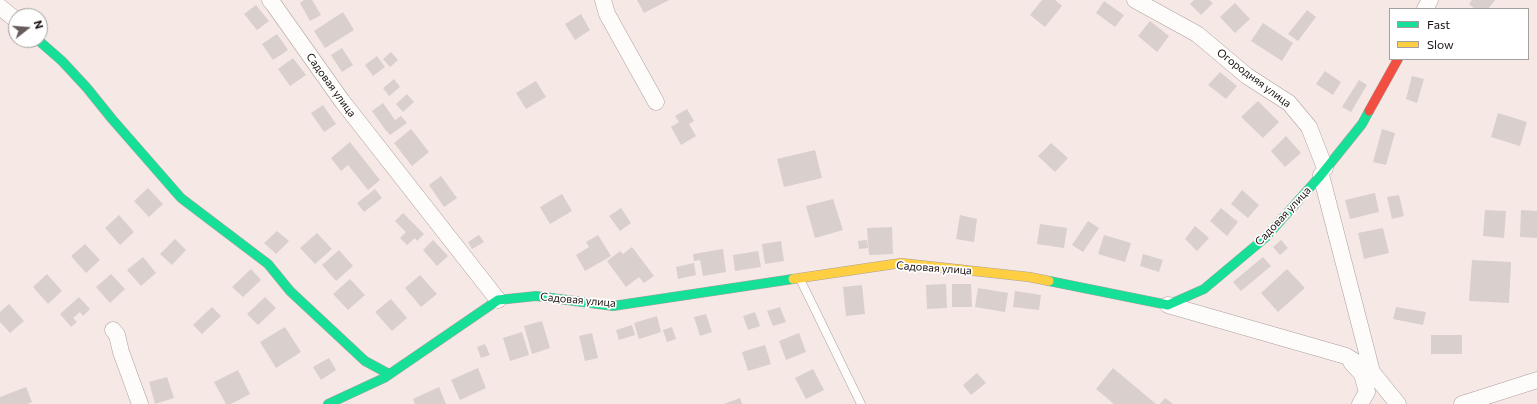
<!DOCTYPE html>
<html>
<head>
<meta charset="utf-8">
<style>
  body { margin:0 }
  #map { position:relative; width:1537px; height:404px; overflow:hidden; background:#f6e8e5; font-family:Commissioner,sans-serif }
  canvas { display:block }
  .legend { position:absolute; left:1389px; top:8px; width:140px; height:52px; box-sizing:border-box; background:#fff; border:1px solid #a3a09f; margin:0; padding:5px 7px; list-style:none; font-size:12px; color:#19110f }
  .legend li { display:flex; align-items:center; gap:8px; height:20px }
  .legend b { width:20px; border:1px solid #a3a09f }
  .north { position:absolute; left:8px; top:8px; width:40px; height:40px; box-sizing:border-box; background:#fff; border:1px solid #a3a09f; border-radius:50%; rotate:73deg; font-size:11px; font-weight:700; line-height:16px; text-align:center; color:#19110f }
  .north::after { content:''; display:block; margin:auto; width:14px; height:18px; background:#665c5a; clip-path:polygon(50% 0,100% 100%,50% 72%,0 100%) }
</style>
</head>
<body>
<div id="map">
<canvas width="1537" height="404"></canvas>
<ul class="legend">
<li><b style="height:5px;background:#16e098"></b>Fast</li>
<li><b style="height:5px;background:#ffcf43"></b>Slow</li>
</ul>
<div class="north">N</div>
</div>
<script>
const ctx = document.querySelector('canvas').getContext('2d');
ctx.lineJoin = 'round';
function fillPath(path, color) { ctx.fillStyle = color; ctx.fill(path, 'evenodd'); }
function strokePath(path, color, width, dash) { ctx.strokeStyle = color; ctx.lineWidth = width; ctx.lineCap = dash ? 'butt' : 'round'; ctx.setLineDash(dash || []); ctx.stroke(path); }
function label(font, color, halo, rows, align = 'center') {
  ctx.font = font + ' Commissioner,sans-serif'; ctx.lineWidth = 3.5; ctx.setLineDash([]); ctx.textBaseline = 'middle'; ctx.strokeStyle = halo; ctx.fillStyle = color; for (const [text, x, y, turn = 0] of rows) {
    ctx.save(); ctx.translate(x, y); ctx.rotate((+turn || 0) * Math.PI / 180); ctx.textAlign = isNaN(turn) ? turn : align; if (halo) ctx.strokeText(text, 0, 0); ctx.fillText(text, 0, 0); ctx.restore();
  }
}
const building = new Path2D(`
  M304 0H312L321 15 310 21 300 3Z
  M637 0H669L644 13Z
  M1042 0H1055L1062 6 1045 27 1030 15Z
  M1194 0H1209L1213 3 1201 15 1190 4Z
  M1472 0H1495L1488 9H1475L1469 4Z
  M1104 1 1124 15 1115 27 1096 13Z
  M1235 3 1250 19 1235 33 1220 17Z
  M256 5 269 21 257 30 244 14Z
  M1307 10 1316 17 1298 41 1288 34Z
  M343 12 354 30 325 48 314 31Z
  M581 14 590 30 575 40 565 24Z
  M1150 21 1169 36 1157 52 1138 36Z
  M1263 23 1293 43 1282 61 1251 41Z
  M277 34 288 50 273 60 262 44Z
  M342 48 353 65 342 72 331 55Z
  M391 52 398 60 390 67 383 59Z
  M377 56 385 67 373 76 365 65Z
  M293 58 306 75 290 86 278 69Z
  M1325 71 1341 82 1333 95 1316 84Z
  M1220 72 1237 86 1226 99 1208 85Z
  M1412 76 1424 79 1417 103 1406 99Z
  M394 79 400 87 389 96 383 88Z
  M1359 80 1367 85 1351 112 1342 107Z
  M536 81 546 97 526 109 516 93Z
  M407 94 414 102 403 112 396 104Z
  M1258 101 1279 122 1263 138 1241 117Z
  M383 103 395 120 384 128 372 111Z
  M323 105 336 124 324 132 311 113Z
  M687 109 694 121 689 124 696 136 681 145 671 127 679 122 675 116Z
  M1498 113 1527 122 1520 146 1491 137Z
  M401 116 407 123 390 135 384 128Z
  M411 129 429 152 412 166 394 143Z
  M1382 129 1395 133 1386 165 1373 162Z
  M1286 136 1301 153 1285 167 1271 151Z
  M350 142 380 180 368 190 348 165 341 171 331 158Z
  M1051 143 1068 158 1055 172 1038 156Z
  M815 150 822 178 784 187 777 159Z
  M441 176 457 198 444 207 429 185Z
  M148 188 163 204 149 217 134 201Z
  M375 189 382 198 364 212 357 203Z
  M1242 190 1259 205 1248 218 1231 204Z
  M1375 193 1379 212 1350 219 1345 200Z
  M562 194 572 211 550 224 540 207Z
  M1399 195 1404 216 1392 219 1387 197Z
  M833 199 843 230 815 238 806 206Z
  M621 208 631 223 620 231 609 216Z
  M1221 208 1238 222 1227 236 1210 221Z
  M1485 210 1506 211 1504 238 1483 236Z
  M1521 210 1537 211V238L1520 237Z
  M403 213 424 234 417 241 415 238 407 245 400 238 406 232 395 221Z
  M119 215 134 232 120 245 105 228Z
  M960 215 977 219 974 242 956 239Z
  M1088 221 1099 228 1083 252 1072 245Z
  M1040 224 1067 228 1064 248 1037 244Z
  M1195 226 1209 238 1197 251 1185 239Z
  M892 227 893 254 869 255 867 228Z
  M1383 228 1389 253 1364 259 1358 233Z
  M277 231 289 241 276 254 264 243Z
  M317 233 332 249 315 264 300 248Z
  M479 235 484 242 472 249 468 242Z
  M598 235 611 256 585 271 576 255 589 247 586 242Z
  M1104 235 1131 243 1125 262 1098 254Z
  M175 239 186 250 172 265 160 254Z
  M433 240 448 256 437 266 423 250Z
  M867 240 868 248 859 249 858 241Z
  M1281 240 1288 248 1280 255 1273 247Z
  M781 241 784 261 765 264 762 244Z
  M85 244 100 260 86 273 71 256Z
  M632 247 654 276 644 283 639 277 626 287 607 261 620 251 623 254Z
  M723 249 726 272 703 276 700 260 694 261 693 254Z
  M339 250 353 266 336 281 322 265Z
  M758 251 761 267 735 271 733 255Z
  M1143 254 1163 260 1159 272 1140 266Z
  M143 257 156 273 141 286 127 270Z
  M1263 257 1271 266 1241 291 1233 282Z
  M1472 260 1511 262 1509 303 1469 301Z
  M694 263 696 275 678 279 676 267Z
  M251 269 261 280 243 297 232 287Z
  M1287 269 1305 288 1278 312 1261 293Z
  M47 274 62 291 48 304 33 287Z
  M111 274 125 289 110 303 96 287Z
  M420 275 437 294 421 307 405 288Z
  M350 279 365 295 348 310 333 294Z
  M946 284 947 308 927 309 926 285Z
  M952 284H971L972 307H952Z
  M862 285 865 314 846 316 843 287Z
  M978 288 1008 293 1005 312 975 307Z
  M1015 291 1041 295 1039 310 1013 307Z
  M79 297 90 309 83 316 80 312 73 318 77 322 71 327 60 314Z
  M265 297 276 308 258 325 247 314Z
  M391 299 407 318 392 331 375 312Z
  M9 304 24 321 10 333 0 322V312Z
  M212 307 221 316 202 334 193 325Z
  M780 307 786 322 773 326 767 311Z
  M1396 307 1426 312 1423 325 1393 319Z
  M755 312 760 326 748 330 743 316Z
  M706 314 712 332 700 336 694 317Z
  M657 316 661 332 639 339 634 323Z
  M542 321 550 348 532 354 524 326Z
  M632 325 635 335 619 340 616 330Z
  M285 327 301 352 276 368 260 342Z
  M672 327 676 339 667 342 663 330Z
  M522 332 529 355 510 361 503 338Z
  M592 333 598 358 585 361 579 336Z
  M799 333 806 352 786 360 779 341Z
  M1431 335H1462V354H1431Z
  M485 344 490 355 481 358 477 347Z
  M765 345 771 364 748 371 742 352Z
  M329 358 336 370 321 380 313 367Z
  M478 368 486 388 460 400 451 380Z
  M1113 368 1156 404H1114L1096 389Z
  M813 369 824 390 806 399 795 378Z
  M238 370 250 394 231 404H226L214 382Z
  M977 373 986 383 971 395 963 385Z
  M167 377 174 398 155 404 149 382Z
  M26 387 32 402 27 404H0V397Z
  M439 387 446 404H415L413 399Z
  M740 398 742 404H724Z
  M1165 398 1173 404H1160Z`);
const lane = new Path2D(`
  M800 279 861 404`);
const street = new Path2D(`
  M270 0 274 5 342 101 498 300
  M603 0 607 14 656 102
  M1135 0 1197 34 1247 76 1289 103 1309 127 1325 168
  M0 7 16 20
  M1425 9 1430 0
  M1321 175 1372 372 1398 404
  M1168 305 1346 356 1372 372
  M113 330 117 335 121 352 140 404
  M1351 362 1362 374 1367 392 1360 404
  M1462 404 1537 380`);
const fast = new Path2D(`
  M38 40 62 61 87 88 112 119 181 198 268 264 290 291 365 361 389 374
  M1049 281 1168 305 1204 289 1266 237 1321 175 1362 124 1369 111
  M328 404 384 378 498 300 536 296 613 306 793 279`);
const slow = new Path2D(`
  M793 279 901 263 1029 277 1049 281`);
const jam = new Path2D(`
  M1369 111 1398 59`);
const streetNames = [
  ["Огородняя улица",1254,78,37],
  ["Садовая улица",331,85,54],
  ["Садовая улица",1283,216,-47],
  ["Садовая улица",934,268,4],
  ["Садовая улица",578,300,5]
];
fillPath(building, '#d9cfcc');
strokePath(lane, '#aba09e', 9);
strokePath(street, '#aba09e', 17);
strokePath(fast, '#aba09e', 10);
strokePath(slow, '#aba09e', 10);
strokePath(jam, '#aba09e', 10);
strokePath(lane, '#fefcfb', 8);
strokePath(street, '#fefcfb', 16);
strokePath(fast, '#16e098', 9);
strokePath(slow, '#ffcf43', 9);
strokePath(jam, '#f24e42', 9);
label('11px', '#19110f', '#fff', streetNames);
</script>
</body>
</html>
